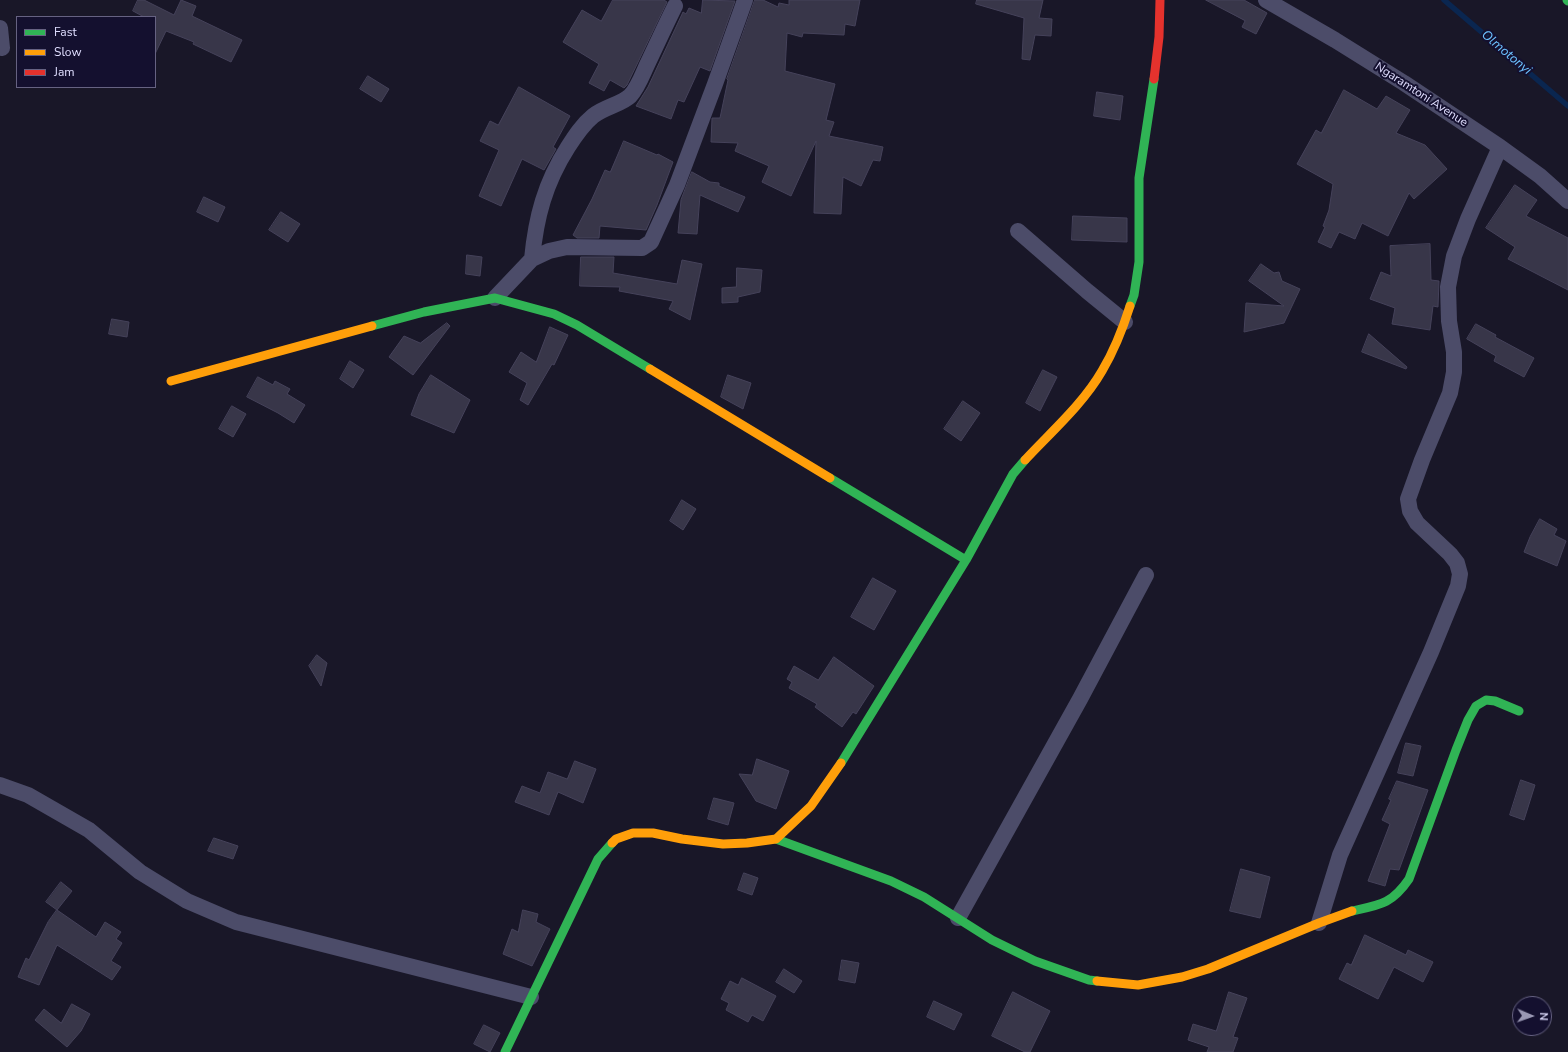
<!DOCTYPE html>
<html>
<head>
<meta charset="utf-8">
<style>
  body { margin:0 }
  #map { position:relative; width:1568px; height:1052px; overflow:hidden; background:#191728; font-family:"Nunito Sans",sans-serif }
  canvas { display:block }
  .legend { position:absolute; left:16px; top:16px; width:140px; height:72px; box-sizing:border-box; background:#14102f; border:1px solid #666282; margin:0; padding:5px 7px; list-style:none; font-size:12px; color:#e0deff }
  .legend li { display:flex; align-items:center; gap:8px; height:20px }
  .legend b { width:20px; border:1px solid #666282 }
  .north { position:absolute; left:1512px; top:996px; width:40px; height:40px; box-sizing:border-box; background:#14102f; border:1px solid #666282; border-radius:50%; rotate:92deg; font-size:11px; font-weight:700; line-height:16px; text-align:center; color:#e0deff }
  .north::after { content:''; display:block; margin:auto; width:14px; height:18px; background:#9a98b4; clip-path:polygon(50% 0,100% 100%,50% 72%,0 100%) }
</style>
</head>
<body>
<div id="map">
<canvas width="1568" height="1052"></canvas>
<ul class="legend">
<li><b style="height:5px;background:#30b455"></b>Fast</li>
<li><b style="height:5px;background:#ff9f0a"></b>Slow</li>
<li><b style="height:5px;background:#e5322d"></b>Jam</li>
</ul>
<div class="north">N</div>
</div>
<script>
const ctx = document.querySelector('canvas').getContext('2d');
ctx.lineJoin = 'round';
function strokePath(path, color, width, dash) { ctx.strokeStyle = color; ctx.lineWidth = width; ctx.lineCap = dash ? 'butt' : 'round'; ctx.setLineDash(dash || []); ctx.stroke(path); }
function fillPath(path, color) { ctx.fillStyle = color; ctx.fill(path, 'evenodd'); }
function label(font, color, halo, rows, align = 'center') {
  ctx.font = font + ' "Nunito Sans",sans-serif'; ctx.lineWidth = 4; ctx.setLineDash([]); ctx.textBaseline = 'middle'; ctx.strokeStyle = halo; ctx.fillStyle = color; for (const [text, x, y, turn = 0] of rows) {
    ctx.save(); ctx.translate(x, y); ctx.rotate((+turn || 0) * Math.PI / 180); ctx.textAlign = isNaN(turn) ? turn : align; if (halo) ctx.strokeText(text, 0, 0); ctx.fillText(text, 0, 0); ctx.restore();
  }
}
const stream = new Path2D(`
  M1444 0 1568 106`);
const building = new Path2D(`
  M138 0H144L174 15 181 0 196 6 192 16 242 40 231 62 193 44 194 42 166 31 155 54V17H144L133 11Z
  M613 0H664L667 2 627 85 624 88 610 80 604 91 589 83 599 64 563 42 582 10 601 21Z
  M703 0 735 1 710 71 700 67 684 102 678 100 671 119 636 106 648 87 683 12 686 14 689 8 701 13Z
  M755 0H763L778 7 779 3 789 5V0H860L855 26 845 24 844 35 803 33 802 37 787 33 785 71 835 84 826 120 834 122 829 136 883 147 880 161 873 160 861 186 843 177 841 214 814 213 816 141 791 196 762 182 769 166 735 151 738 143 711 142 712 118H720L728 80 727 79Z
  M977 0H1043L1039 18 1052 19 1051 36 1035 35 1030 60 1022 59 1024 18 976 4Z
  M1206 0H1244L1267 13 1256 34 1242 27 1245 21Z
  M368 76 389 89 381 102 360 89Z
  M519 87 570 116 553 147 556 149 544 170 522 159 501 206 479 196 499 150 480 141 490 121 498 125Z
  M1344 90 1377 109 1386 96 1410 110 1396 133 1425 145 1447 169 1414 199 1409 193 1388 236 1362 223 1355 239 1339 232 1331 248 1318 242 1325 227 1323 226 1329 210 1333 184 1297 164 1316 130 1321 133Z
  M1097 92 1123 96 1120 120 1094 116Z
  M624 141 657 155 658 154 673 162 657 205 646 230 600 226 599 238H577L573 235 592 199 605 170 610 172Z
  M692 172 710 182 719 183V186L745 197 738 212 700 195 697 234 678 233 681 200Z
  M1515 185 1537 200 1526 216 1568 238V290L1508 259 1515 247 1486 228Z
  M204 197 225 207 218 222 197 212Z
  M281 212 300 224 288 242 269 230Z
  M1073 216 1127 218V242L1072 240Z
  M1430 244 1431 280 1439 281 1438 307 1433 306 1430 330 1392 324 1395 308 1370 299 1381 272 1391 276 1390 246Z
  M467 255 482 257 480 276 466 274Z
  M581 257H614L613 273 677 284 682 260 702 264 690 320 669 309 673 301 619 291 620 287 580 286Z
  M1261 264 1274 273 1279 272 1282 281 1300 289 1284 323 1244 332 1246 303 1284 306 1249 281Z
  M737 268 762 270 760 292 738 297V302L722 303V288L736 287Z
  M112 319 129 322 127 337 109 334Z
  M447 323 450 326 413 375 389 357 404 336 420 343Z
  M1476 324 1496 335 1495 337 1534 358 1524 377 1494 361 1496 356 1467 339Z
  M550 327 568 335 554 365 552 364 528 405 520 400 527 383 509 372 521 352 536 362Z
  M1369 334 1407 367 1406 369 1362 352Z
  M350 361 364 370 353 388 340 379Z
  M1043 370 1057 377 1040 411 1026 403Z
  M431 375 470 400 454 433 411 415 419 394Z
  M728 375 751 383 743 409 721 397Z
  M258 377 273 385 275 381 290 389 287 394 305 405 294 423 278 413 247 397Z
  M963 401 980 413 961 441 944 429Z
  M232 406 246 414 233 437 219 429Z
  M682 500 696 509 683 530 670 521Z
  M1540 519 1557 529 1554 535 1566 541 1557 566 1524 552 1530 537Z
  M873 578 896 591 874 630 851 617Z
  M317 655 327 663 321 686 309 666Z
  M834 657 874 686 856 714 853 712 842 727 815 707 817 704 789 688 792 682 787 679 794 666 818 680Z
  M1406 743 1421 746 1413 776 1398 773Z
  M757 759 789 771 776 809 756 801 739 774 752 775Z
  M575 761 596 769 583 803 558 792 549 815 515 802 522 786 540 793 548 772 567 779Z
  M1521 780 1535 785 1524 820 1510 815Z
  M1397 781 1428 790 1399 870 1390 869 1385 886 1368 881 1390 824 1382 820 1391 800 1389 799Z
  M714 798 734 803 728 825 708 819Z
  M214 838 238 846 233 859 208 851Z
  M1241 869 1270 877 1260 918 1230 911Z
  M744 873 758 878 752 895 738 890Z
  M61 882 72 891 57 910 46 902Z
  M57 910 96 937 105 922 121 932 116 939 122 943 111 961 121 967 112 980 57 945 39 985 18 977 26 958 29 960 48 922Z
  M523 910 538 914 536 922 550 929 532 966 503 954 512 929 518 932Z
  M1365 935 1406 955 1408 950 1433 962 1423 982 1394 967 1378 999 1339 979 1347 963 1351 965Z
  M842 960 859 963 855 983 839 980Z
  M784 969 802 981 794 993 776 982Z
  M742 978 776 996 763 1021 752 1015 748 1022 726 1010 729 1003 721 999 730 981 738 985Z
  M1013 992 1050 1011 1030 1052H1025L992 1036Z
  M1229 992 1247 998 1233 1037 1238 1038 1233 1052H1207L1209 1047 1188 1040 1193 1024 1216 1031Z
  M934 1001 962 1014 954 1030 927 1017Z
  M72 1004 90 1014 81 1031 67 1047 35 1020 44 1009 61 1023Z
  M484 1025 500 1033 490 1052 474 1044Z`);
const street = new Path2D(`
  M1266 0 1335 40 1404 83 1500 147 1540 176 1568 201
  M0 28 2 48
  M1018 231 1087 291 1125 322
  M532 259C536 217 545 183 568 147 575 136 582 125 593 116 604 107 622 104 630 96 637 89 642 76 646 67 656 46 665 26 675 6
  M495 298 532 259 549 251 567 247 642 248 651 242 677 185 715 84 745 0
  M0 785 28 795 89 830 140 872 187 901 236 922 531 997
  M958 918 1080 699 1146 575
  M1319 923 1340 855 1431 652 1458 586 1460 574 1457 563 1450 554 1417 523 1410 511 1408 499 1422 460 1450 393 1454 372V352L1449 321 1448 287 1454 256 1468 219 1500 147`);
const fast = new Path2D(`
  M1567 0 1568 1
  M1130 306 1134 295 1139 262V178L1154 79
  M372 326 424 312 495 298 554 314 577 325 650 369
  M830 478 966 560
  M841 763 966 560 1013 474 1025 460
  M776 839 891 881 924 897 992 940 1035 961 1089 980 1097 981
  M1352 911C1380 905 1392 904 1409 879L1456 750 1468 720 1476 706 1486 700 1495 701 1519 711
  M505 1052 598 859 612 843`);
const slow = new Path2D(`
  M650 369 830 478
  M171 381 372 326
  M1025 460C1051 432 1083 404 1102 371 1114 351 1123 328 1130 306
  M612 843 616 839 633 833H653L682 839 723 844 747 843 776 839 811 806 841 763
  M1097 981 1138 985 1182 977 1208 969 1319 923 1352 911`);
const jam = new Path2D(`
  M1154 79 1159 37 1160 0`);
const streetNames = [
  ["Ngaramtoni Avenue",1421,95,33]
];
const waterNames = [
  ["Olmotonyi",1506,53,40]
];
strokePath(stream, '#0a2650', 5.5);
fillPath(building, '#383649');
strokePath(building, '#45425a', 1);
strokePath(street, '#4c4c69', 16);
strokePath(fast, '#30b455', 9);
strokePath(slow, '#ff9f0a', 9);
strokePath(jam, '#e5322d', 9);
label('12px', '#e0deff', '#14102f', streetNames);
label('italic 13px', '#6cc2ff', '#14102f', waterNames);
</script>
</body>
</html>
